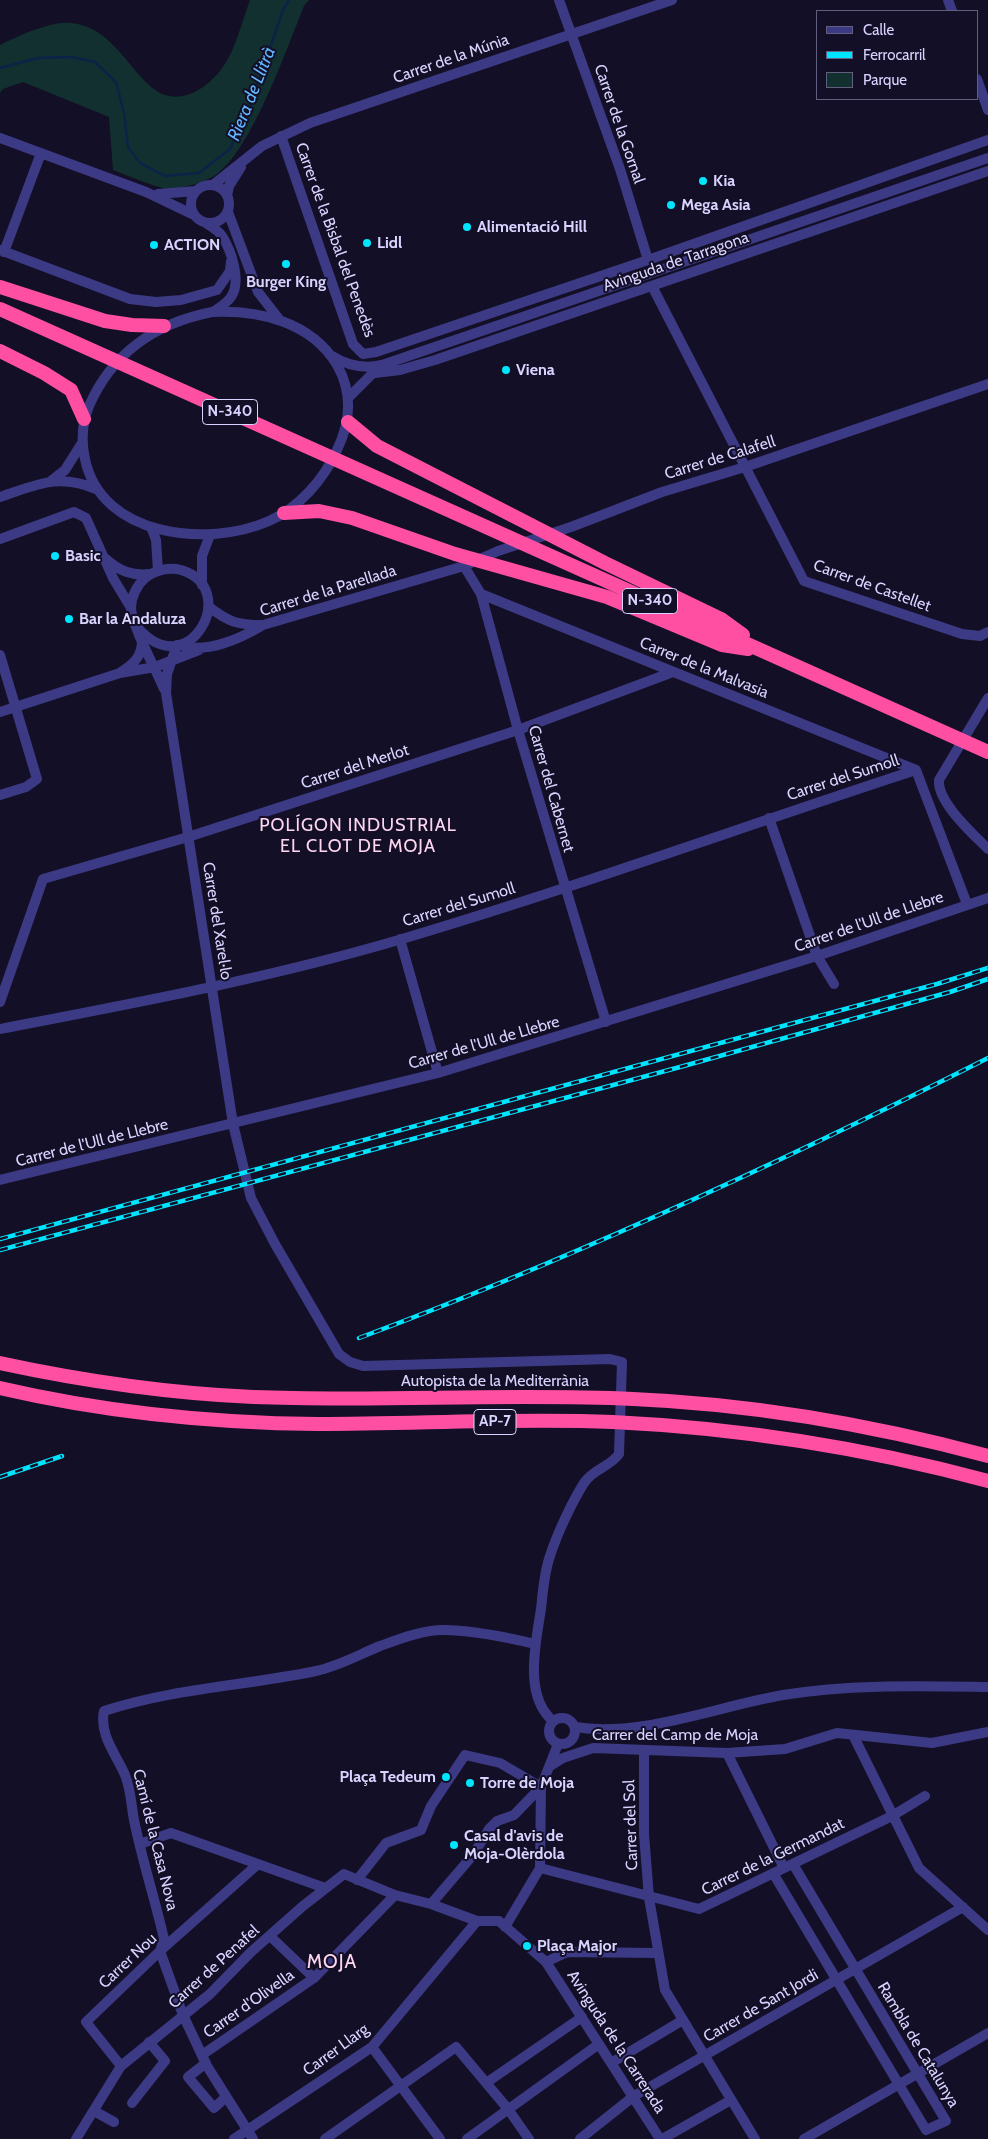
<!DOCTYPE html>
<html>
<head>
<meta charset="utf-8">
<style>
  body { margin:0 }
  #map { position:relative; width:988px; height:2139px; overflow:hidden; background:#130f26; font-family:Cabin,sans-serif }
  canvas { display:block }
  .legend { position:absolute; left:816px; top:10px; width:162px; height:90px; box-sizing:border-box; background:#130f26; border:1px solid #625e7d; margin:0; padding:6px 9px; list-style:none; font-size:15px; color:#d9d4ff }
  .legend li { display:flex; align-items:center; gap:10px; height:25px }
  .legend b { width:25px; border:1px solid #625e7d }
</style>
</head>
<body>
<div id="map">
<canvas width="988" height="2139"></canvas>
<ul class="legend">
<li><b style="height:6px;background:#3d3a85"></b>Calle</li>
<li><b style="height:6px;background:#00e5ff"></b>Ferrocarril</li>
<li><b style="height:14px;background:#12302f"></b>Parque</li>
</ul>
</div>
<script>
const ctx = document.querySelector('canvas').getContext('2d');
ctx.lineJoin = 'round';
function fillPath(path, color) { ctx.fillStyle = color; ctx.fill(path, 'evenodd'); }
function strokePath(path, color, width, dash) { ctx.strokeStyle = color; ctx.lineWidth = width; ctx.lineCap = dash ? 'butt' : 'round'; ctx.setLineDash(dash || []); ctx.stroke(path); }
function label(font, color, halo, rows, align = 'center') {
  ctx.font = font + ' Cabin,sans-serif'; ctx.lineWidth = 4; ctx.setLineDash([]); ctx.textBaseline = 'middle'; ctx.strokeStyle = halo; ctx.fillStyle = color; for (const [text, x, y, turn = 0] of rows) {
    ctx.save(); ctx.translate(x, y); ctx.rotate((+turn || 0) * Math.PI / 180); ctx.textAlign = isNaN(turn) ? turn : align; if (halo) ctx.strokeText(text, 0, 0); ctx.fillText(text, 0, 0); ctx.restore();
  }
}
const green = new Path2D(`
  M250 0H309L304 6C287 48 252 148 217 174 206 182 184 188 170 189 161 190 124 174 113 170L109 117 23 82 3 89 0 93V45C17 36 53 20 72 23 110 28 124 62 150 86 178 112 214 86 229 57 238 39 243 19 250 0Z`);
const stream = new Path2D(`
  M0 68 38 58 71 57 95 62 116 82 124 113 128 147 140 163 165 176 199 173 230 149 252 101 283 10 289 0`);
const minor = new Path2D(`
  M559 0 620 169 648 260
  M948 0 952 11
  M977 79 988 110
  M281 136 353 344 363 354 376 352 648 260 988 140
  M0 138 146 192 194 215
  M191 204a19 19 0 1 1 38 0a19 19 0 1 1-38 0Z
  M213 185 262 146 310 123 672 0
  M158 194 196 191
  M227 196 229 186 241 167
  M228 212 258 292 279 319
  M206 223C212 227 218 230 222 236 231 250 242 281 231 297 227 303 219 308 213 312
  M0 250 130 299 156 302 181 300 217 290 230 271 231 261
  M4 252 41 153
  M652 286 804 581 962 634 980 636 988 632
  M212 312C258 310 311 321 337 365 353 393 351 421 337 450 324 479 299 508 269 521 208 548 101 537 85 459 81 441 82 423 89 406 112 353 156 323 212 312Z
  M332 356C348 366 364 369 382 365L988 158
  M375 373 400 370 435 360 988 171
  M349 397 378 368
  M51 481 65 470 82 443
  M0 497C37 485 57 473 96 489
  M151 527 156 540 158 571
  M0 539 74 512 86 518 113 578 131 608
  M106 559C119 571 132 576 150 574
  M464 566 481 594 518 730 606 1022
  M202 585V556L210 535
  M481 594 916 770
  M209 607C229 622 237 625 262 625
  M138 628C189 686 242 588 181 570 169 567 155 570 145 578 137 585 131 597 131 608 132 627 156 669 164 689
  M177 645 167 674 166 693 233 1124 251 1198 275 1244 339 1354 350 1362 363 1366 610 1359 622 1362 619 1454C610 1467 593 1469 584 1483 572 1502 557 1534 550 1556 544 1573 543 1591 541 1609 536 1642 523 1696 553 1721
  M180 645C206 654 240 639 263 625L464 566 498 551 571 527 662 492 745 467 988 384
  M0 655 37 779 26 787 0 795
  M121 672C133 664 142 657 142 641
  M988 698 939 780C937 802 973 834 988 849
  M0 712 120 673 155 667 199 650
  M916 770 967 904
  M769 818 817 956 834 984
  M400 939 438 1073
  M0 1002 43 879 188 837 518 730 673 672
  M0 1029C135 1003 270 978 402 939 574 888 744 826 916 770
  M0 1180 438 1073 817 956 988 898
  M549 1731a13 13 0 1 1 26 0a13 13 0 1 1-26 0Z
  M575 1727C640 1738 718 1706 783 1695 850 1684 921 1686 988 1687
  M853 1735 919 1868 988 1930
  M644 1750V1834L649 1898 665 1990 755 2139
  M727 1753 784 1868
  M550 1766 563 1758 593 1748 727 1753 785 1749 837 1733 932 1743 988 1732
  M140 1844 171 1833 325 1888
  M540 1868 699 1909 892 1816 925 1796
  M773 1873 926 2130 946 2121 793 1864
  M357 1880 386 1843 421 1830 431 1806 465 1755 500 1763 541 1787
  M431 1904 473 1855 489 1829 497 1821 514 1815 541 1787
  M505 1927 540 1868 541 1787 558 1744
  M271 1937 314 1978
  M546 1962 567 1952 658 1953
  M372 2047 440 2139
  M202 2055 314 1978 395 1895
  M206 2063 188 2077 214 2108 226 2097
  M611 2063 683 2020
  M121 2066 86 2022 160 1951 258 1864
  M486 2083 582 2017
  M132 2103 165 2061 149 2042
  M94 2111 114 2122
  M76 2139 121 2066 210 1994 251 1952 303 1906 344 1874 395 1895 431 1904 477 1921H499L546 1962 660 2139
  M234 2139 372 2047 477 1921
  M253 2139 207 2066 183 2015 160 1951 164 1939C155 1899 142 1860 134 1820 131 1804 131 1790 125 1775 116 1754 99 1735 104 1711 175 1688 244 1686 316 1671 339 1666 358 1655 380 1646 399 1639 425 1629 446 1630 475 1631 506 1637 535 1644
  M325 2139 456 2047 508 2109 529 2139
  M467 2139 599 2044
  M580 2139 634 2096 963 1907
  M662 2139 731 2100
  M804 2139 988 2033`);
const highway = new Path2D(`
  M0 287 105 321 132 325 164 326
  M0 309 988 752
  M0 351 44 373 71 390 84 419
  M348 422 377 446 605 563 721 619 743 635
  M284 513 319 511 352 518 455 554 607 597 722 645 748 649
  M0 1363C83 1381 168 1393 253 1397 379 1402 506 1393 633 1399 753 1404 873 1425 988 1456
  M0 1388C103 1412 212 1423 318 1424 416 1424 515 1418 613 1422 739 1428 866 1448 988 1481`);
const rail = new Path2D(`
  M0 1239 937 984 988 968
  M0 1250 680 1067 950 992 988 979
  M359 1338C574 1258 784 1161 988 1058
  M0 1477 62 1456`);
const markers = [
  [703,181,5,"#00e5ff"],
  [671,205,5,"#00e5ff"],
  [467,227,5,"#00e5ff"],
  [367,243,5,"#00e5ff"],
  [154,245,5,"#00e5ff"],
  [286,264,5,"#00e5ff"],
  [506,370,5,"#00e5ff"],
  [55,556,5,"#00e5ff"],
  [69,619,5,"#00e5ff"],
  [446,1777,5,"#00e5ff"],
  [470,1783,5,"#00e5ff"],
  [454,1845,5,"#00e5ff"],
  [527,1946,5,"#00e5ff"]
];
const shields = [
  [230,412,55],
  [650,601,55],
  [495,1422,42]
];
const shieldNames = [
  ["N-340",230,412],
  ["N-340",650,601],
  ["AP-7",495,1422]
];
const streetNames = [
  ["Carrer de la Múnia",451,59,-19],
  ["Carrer de la Gornal",619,124,71],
  ["Carrer de la Bisbal del Penedès",335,240,70],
  ["Avinguda de Tarragona",676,262,-19],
  ["Carrer de Calafell",720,458,-17],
  ["Carrer de Castellet",872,586,20],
  ["Carrer de la Parellada",328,591,-17],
  ["Carrer de la Malvasia",704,668,22],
  ["Carrer del Merlot",355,767,-18],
  ["Carrer del Sumoll",843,778,-18],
  ["Carrer del Cabernet",551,789,74],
  ["Carrer del Sumoll",459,905,-17],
  ["Carrer del Xarel·lo",217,921,81],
  ["Carrer de l'Ull de Llebre",869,922,-19],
  ["Carrer de l'Ull de Llebre",484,1043,-16],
  ["Carrer de l'Ull de Llebre",92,1143,-14],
  ["Autopista de la Mediterrània",495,1381],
  ["Carrer del Camp de Moja",675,1735],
  ["Carrer del Sol",631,1825,-92],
  ["Camí de la Casa Nova",155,1840,76],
  ["Carrer de la Germandat",773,1857,-26],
  ["Carrer Nou",128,1961,-43],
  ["Carrer de Penafel",214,1967,-42],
  ["Carrer d'Olivella",249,2004,-35],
  ["Carrer de Sant Jordi",761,2006,-30],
  ["Avinguda de la Carrerada",616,2042,57],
  ["Rambla de Catalunya",918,2045,59],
  ["Carrer Llarg",336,2050,-36]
];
const poiNames = [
  ["Kia",713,181],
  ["Mega Asia",681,205],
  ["Alimentació Hill",477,227],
  ["Lidl",377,243],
  ["ACTION",164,245],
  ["Burger King",286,282,"center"],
  ["Viena",516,370],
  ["Basic",65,556],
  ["Bar la Andaluza",79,619],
  ["Plaça Tedeum",436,1777,"right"],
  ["Torre de Moja",480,1783],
  ["Casal d'avis de",464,1836],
  ["Moja-Olèrdola",464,1854],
  ["Plaça Major",537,1946]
];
const waterNames = [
  ["Riera de Llitrà",252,94,-68]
];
const neighbourhoodNames = [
  ["POLÍGON INDUSTRIAL",358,826],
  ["EL CLOT DE MOJA",358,847]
];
const quarterNames = [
  ["MOJA",332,1962]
];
fillPath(green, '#12302f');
strokePath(stream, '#0c2248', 2.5);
strokePath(minor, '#3d3a85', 10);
strokePath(highway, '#ff4fa3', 14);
strokePath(rail, '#00e5ff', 4.5);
strokePath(rail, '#130f26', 2.5, [8]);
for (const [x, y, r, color] of markers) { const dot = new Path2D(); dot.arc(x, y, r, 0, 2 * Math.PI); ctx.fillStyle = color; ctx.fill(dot); strokePath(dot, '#130f26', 2); }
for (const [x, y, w] of shields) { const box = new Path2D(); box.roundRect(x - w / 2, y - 12.5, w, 25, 4); ctx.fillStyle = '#130f26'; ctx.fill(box); strokePath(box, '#d9d4ff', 1); }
label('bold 15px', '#d9d4ff', null, shieldNames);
label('16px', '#d9d4ff', '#130f26', streetNames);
label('bold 16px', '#d9d4ff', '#130f26', poiNames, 'left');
label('italic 18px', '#62b6ff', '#130f26', waterNames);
ctx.letterSpacing = '1px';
label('18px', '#ffd6f0', '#130f26', neighbourhoodNames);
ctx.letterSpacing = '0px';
ctx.letterSpacing = '1px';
label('19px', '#ffd6f0', '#130f26', quarterNames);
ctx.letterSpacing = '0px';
</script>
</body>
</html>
